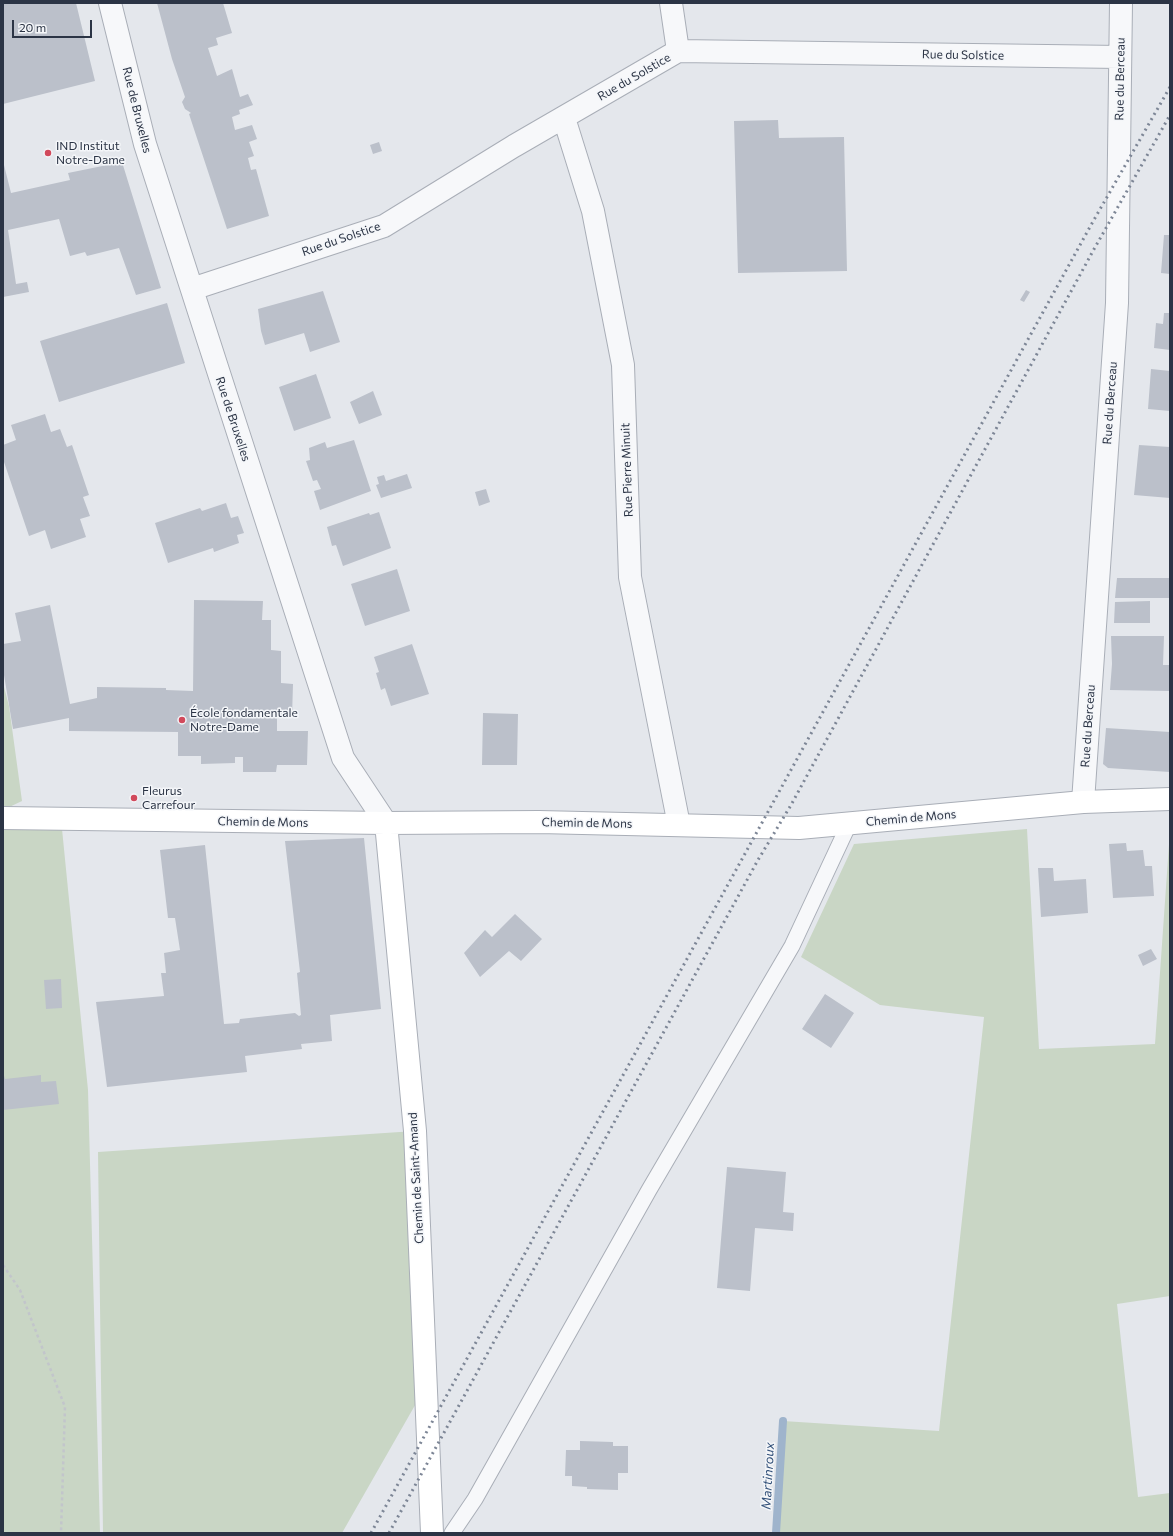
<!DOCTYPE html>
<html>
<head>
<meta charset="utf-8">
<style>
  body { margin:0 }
  #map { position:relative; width:1173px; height:1536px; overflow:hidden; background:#e4e7ec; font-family:Commissioner,sans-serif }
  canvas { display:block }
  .frame { position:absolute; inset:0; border:4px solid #2b3445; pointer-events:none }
  .scale { position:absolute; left:12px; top:20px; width:80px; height:18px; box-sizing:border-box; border:2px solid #2b3445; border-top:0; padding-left:5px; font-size:12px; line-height:14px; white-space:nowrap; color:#2b3445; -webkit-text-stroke:3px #f4f6f9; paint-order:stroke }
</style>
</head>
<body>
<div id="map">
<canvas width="1173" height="1536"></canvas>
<div class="frame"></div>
<div class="scale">20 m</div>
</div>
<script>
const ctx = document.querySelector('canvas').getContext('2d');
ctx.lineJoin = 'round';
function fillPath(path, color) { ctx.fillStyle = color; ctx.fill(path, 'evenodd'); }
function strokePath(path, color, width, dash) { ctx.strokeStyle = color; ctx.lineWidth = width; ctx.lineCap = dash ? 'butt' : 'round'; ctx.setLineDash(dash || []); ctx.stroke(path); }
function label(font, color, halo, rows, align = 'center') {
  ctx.font = font + ' Commissioner,sans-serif'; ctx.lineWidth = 3; ctx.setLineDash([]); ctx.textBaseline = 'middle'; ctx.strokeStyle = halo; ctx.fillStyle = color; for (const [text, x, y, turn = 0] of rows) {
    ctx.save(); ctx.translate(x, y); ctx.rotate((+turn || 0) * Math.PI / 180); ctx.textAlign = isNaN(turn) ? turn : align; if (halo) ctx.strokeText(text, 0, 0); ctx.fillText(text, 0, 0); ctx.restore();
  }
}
const green = new Path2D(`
  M3 683 9 706 22 801 3 810Z
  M3 819H61L88 1090 100 1533H3Z
  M1027 829 1039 1049 1155 1044 1170 830V1296L1117 1304 1138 1497 1170 1493V1533H776L783 1421 939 1431 984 1017 880 1005 801 957 854 844Z
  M415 1131 426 1386 342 1533H103L98 1152Z`);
const stream = new Path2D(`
  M776 1533 783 1421`);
const building = new Path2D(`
  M3 3H76L95 81 3 104Z
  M157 3H223L232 33 216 38 218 45 208 48 217 76 232 69 240 97 248 94 253 105 239 110 240 114 232 117 235 130 252 125 257 139 249 142 254 156 248 158 251 170 256 169 269 216 227 229 189 114 191 113 185 109 182 102 185 97 172 59Z
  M778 120 779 138 844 137 847 271 738 273 734 121Z
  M379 142 382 151 373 154 370 145Z
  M3 161 11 193 70 180 68 173 122 162 161 288 136 295 119 248 87 256 85 252 70 256 59 219 8 230 16 284 27 282 29 292 3 297Z
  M1164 235H1170V274L1161 273Z
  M1026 290 1030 292 1024 302 1020 300Z
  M323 291 340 342 310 352 304 333 265 345 261 331 258 309Z
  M167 303 185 363 59 402 40 341Z
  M1164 313H1170V350L1154 348 1156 323 1163 324Z
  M1151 369 1170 371V411L1148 409Z
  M316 374 331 418 294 431 279 387Z
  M373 391 382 415 359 424 350 402Z
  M45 414 51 432 60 429 67 447 72 445 89 495 83 497 90 516 80 519 86 537 51 549 45 530 29 536 3 459V445L16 440 11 425Z
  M354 440 371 491 320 510 314 491 321 489 317 480 313 481 306 461 310 460 309 448 325 442 327 448Z
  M1139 445 1170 447V498L1134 495Z
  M407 474 412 488 381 498 376 485 379 484 377 477 384 475 386 481Z
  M486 489 490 502 479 506 475 492Z
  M226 503 231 518 238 516 244 533 237 535 239 543 214 552 213 548 168 563 155 523 200 508 202 511Z
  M379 512 391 548 343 566 336 545 332 546 327 527 369 513 370 515Z
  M397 569 410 611 365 626 351 584Z
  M1117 578H1170V598H1115Z
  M194 600 263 601 262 620H271V650L281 651V683L293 684 292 717 277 716V731H308L307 765H277L276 772H243V757H235V763L201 764V756H178V732L69 731V718L13 729 3 669V644L21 641 15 613 50 605 70 704 97 698V687L166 688V690L193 691Z
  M1150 601V623H1114L1115 602Z
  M1111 636H1164L1163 665H1170V691L1110 690 1112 664Z
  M412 644 429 694 391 706 385 688 381 690 376 673 379 672 374 657Z
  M483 713 518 714 517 765H482Z
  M1106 728 1170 732V772L1108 768 1103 764Z
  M364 838 381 1009 330 1015 332 1041 301 1044 302 1049 245 1056 247 1072 107 1087 96 1002 164 996 161 973H166L164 953 180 950 175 918H168L160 850 205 845 224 1024 239 1023 240 1019 295 1013 299 1016 301 1015 297 973 300 972 285 841Z
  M1126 843 1127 851 1143 850 1145 866H1152L1154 896 1113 898 1109 844Z
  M1038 868H1053L1054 881 1086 879 1088 913 1041 917Z
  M515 914 542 939 521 961 509 951 480 977 464 953 485 930 492 937Z
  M1151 949 1157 959 1143 966 1138 955Z
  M61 979 62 1008 46 1009 44 980Z
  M825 994 854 1013 831 1048 802 1029Z
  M3 1072 5 1079 41 1075V1082L56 1081 59 1104 3 1110Z
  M727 1167 786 1172 783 1212 794 1213 793 1231 755 1228 750 1291 717 1288Z
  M580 1441 613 1442V1446H628V1473H618V1490L587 1489V1487L572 1486V1476H565L566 1450H580Z`);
const path = new Path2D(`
  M3 1265 20 1290 65 1407 61 1533`);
const lane = new Path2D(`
  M452 1533 475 1499 649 1190 792 946 849 824`);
const street = new Path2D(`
  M110 3 145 144 343 758 386 823
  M671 3 678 51
  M564 118 593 211 623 365 630 577 679 825
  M192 289 384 226 514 146 678 51 1120 57
  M1083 802 1117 303 1121 3`);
const secondary = new Path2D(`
  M3 818 386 823 539 822 799 828 1083 802 1170 799
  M386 823 415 1131 432 1533`);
const rail = new Path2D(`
  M371 1533 1091 225 1170 87
  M389 1533 758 860 791 805 1093 251 1170 115`);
const markers = [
  [48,153,4,"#d1495b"],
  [182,720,4,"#d1495b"],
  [134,798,4,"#d1495b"]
];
const streetNames = [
  ["Rue du Solstice",963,55,1],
  ["Rue du Solstice",634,77,-30],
  ["Rue du Berceau",1120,79,-89],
  ["Rue de Bruxelles",137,110,76],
  ["Rue du Solstice",341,239,-19],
  ["Rue du Berceau",1110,403,-86],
  ["Rue de Bruxelles",233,419,72],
  ["Rue Pierre Minuit",627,470,-92],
  ["Rue du Berceau",1088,726,-86],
  ["Chemin de Mons",911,818,-5],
  ["Chemin de Mons",263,822,1],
  ["Chemin de Mons",587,823,1],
  ["Chemin de Saint-Amand",416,1178,-93]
];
const poiNames = [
  ["IND Institut",56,146],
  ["Notre-Dame",56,160],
  ["École fondamentale",190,713],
  ["Notre-Dame",190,727],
  ["Fleurus",142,791],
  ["Carrefour",142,805]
];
const waterNames = [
  ["Martinroux",768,1476,-87]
];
fillPath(green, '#c9d6c5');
strokePath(stream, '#9fb4cc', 8);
fillPath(building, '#bbc0ca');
strokePath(lane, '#a9aeb7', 17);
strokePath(street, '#a9aeb7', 24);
strokePath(secondary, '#a9aeb7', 24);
strokePath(path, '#c2c5cb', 2.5, [3, 3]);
strokePath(lane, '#f7f8fa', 15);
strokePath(street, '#f7f8fa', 22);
strokePath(secondary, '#fff', 22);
strokePath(rail, '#7d8696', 3, [2, 4]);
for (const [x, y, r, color] of markers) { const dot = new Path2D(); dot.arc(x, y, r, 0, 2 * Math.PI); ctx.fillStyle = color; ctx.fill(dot); strokePath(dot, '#f4f6f9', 1.5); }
label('12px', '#2b3445', '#f4f6f9', streetNames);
label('12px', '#2b3445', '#f4f6f9', poiNames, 'left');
label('italic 13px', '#34527a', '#f4f6f9', waterNames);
</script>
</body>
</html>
